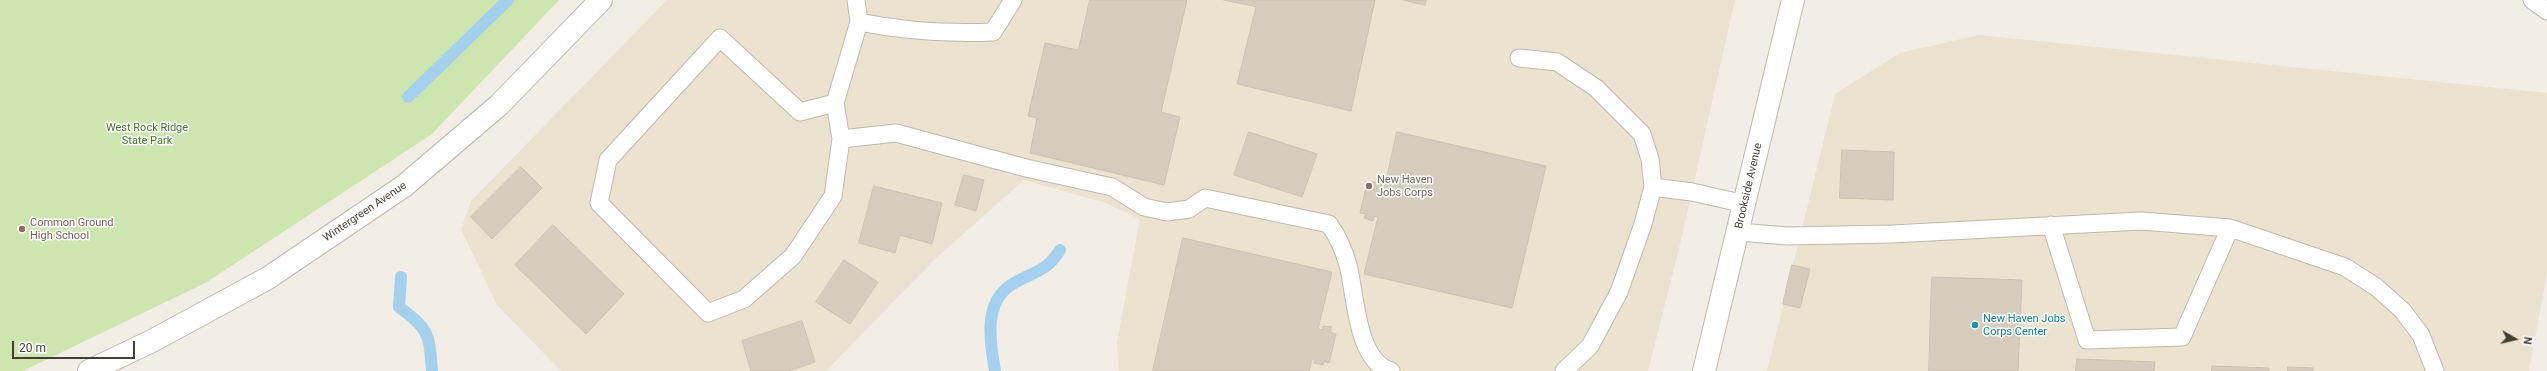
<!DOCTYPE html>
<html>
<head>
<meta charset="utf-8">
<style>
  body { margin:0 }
  #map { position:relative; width:2547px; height:371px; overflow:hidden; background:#f2eee5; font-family:Roboto,sans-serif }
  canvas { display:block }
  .north { position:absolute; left:2495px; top:319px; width:40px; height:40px; -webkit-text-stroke:3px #fff; paint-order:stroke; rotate:98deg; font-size:11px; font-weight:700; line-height:16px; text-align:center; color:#443e35 }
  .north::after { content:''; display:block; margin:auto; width:14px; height:18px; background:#443e35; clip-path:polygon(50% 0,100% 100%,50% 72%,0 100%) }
  .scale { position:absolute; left:12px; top:341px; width:123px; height:18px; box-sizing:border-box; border:2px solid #443e35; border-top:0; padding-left:5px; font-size:12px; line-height:14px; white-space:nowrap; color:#443e35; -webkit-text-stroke:3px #fff; paint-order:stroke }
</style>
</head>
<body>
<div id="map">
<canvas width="2547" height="371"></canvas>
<div class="north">N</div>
<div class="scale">20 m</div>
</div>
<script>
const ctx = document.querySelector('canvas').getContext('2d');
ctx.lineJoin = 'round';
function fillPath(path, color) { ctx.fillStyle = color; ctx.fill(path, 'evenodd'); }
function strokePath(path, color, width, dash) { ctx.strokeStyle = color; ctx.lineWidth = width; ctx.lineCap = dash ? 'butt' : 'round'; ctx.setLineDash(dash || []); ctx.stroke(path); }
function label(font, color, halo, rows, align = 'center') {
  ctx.font = font + ' Roboto,sans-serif'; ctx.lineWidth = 3; ctx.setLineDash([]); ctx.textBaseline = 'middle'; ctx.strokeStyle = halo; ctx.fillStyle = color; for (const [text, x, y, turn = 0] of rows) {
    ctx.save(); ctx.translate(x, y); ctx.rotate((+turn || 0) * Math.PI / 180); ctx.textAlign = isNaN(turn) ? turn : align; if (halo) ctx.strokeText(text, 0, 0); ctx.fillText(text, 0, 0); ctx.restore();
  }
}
const education = new Path2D(`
  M667 0H1735L1679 249 1648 371H1119L1117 342 1140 219 1106 203 1024 180 933 261 826 371H561L497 305 461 229 471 201Z
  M1979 35 2547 93V273L2529 371H1767L1835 94 1900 53Z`);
const green = new Path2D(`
  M0 0H559L432 134 207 282 23 371H0Z`);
const stream = new Path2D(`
  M408 97 508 0
  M401 277 399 307C430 330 429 334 432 371
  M995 371C990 343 983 303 1011 285 1032 271 1045 274 1060 250`);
const building = new Path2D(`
  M1090 0H1187L1161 112 1180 117 1164 185 1030 153 1037 118 1028 116 1045 43 1078 50Z
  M1224 0H1375L1351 111 1237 84 1256 7Z
  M1404 0H1426L1425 5Z
  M1249 132 1317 154 1302 197 1234 175Z
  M1397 132 1546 166 1512 308 1364 274 1378 217 1374 216 1373 221 1364 218 1366 214 1360 213 1367 184H1372L1373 182 1381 183V187L1384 188Z
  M1842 150 1894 152 1893 200 1840 198Z
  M521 167 542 188 492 239 471 217Z
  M964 175 984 180 976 211 955 205Z
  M874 186 942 203 932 244 900 235 895 253 859 243Z
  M553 225 624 294 586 334 515 265Z
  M1183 238 1332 272 1318 329 1322 330 1323 326 1332 327 1330 332 1336 334 1329 363 1324 361 1323 365 1314 363 1316 359H1312L1309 371H1153Z
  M844 260 878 282 850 324 816 302Z
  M1792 265 1810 269 1800 308 1783 304Z
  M1932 277 2022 280 2018 371H1929Z
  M802 321 815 362 789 371H751L742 341Z
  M2077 359 2155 362 2154 371H2076Z
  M2212 366 2269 368V371H2212Z
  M2288 367 2313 368V371H2288Z`);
const service = new Path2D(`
  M2532 0 2547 11
  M859 22C904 31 948 34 993 32L1013 0
  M1519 58 1557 62 1596 88 1642 134 1650 159 1653 187 1643 224 1619 292 1590 346 1564 371
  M835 103 800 112 720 38 608 160 599 203 708 313 744 299 793 256 833 196 841 139 835 103 859 22 856 0
  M841 139 896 133 1026 168 1112 187 1144 207 1167 212 1189 209 1205 198 1329 224C1338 237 1344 250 1348 265 1356 295 1356 361 1391 371
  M1653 187 1692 192 1745 204
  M2051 225 2087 340 2182 337 2230 228
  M1738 232 1788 236 1892 234 2141 221 2230 228 2345 267 2376 287 2402 310 2421 335 2435 371`);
const minor = new Path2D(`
  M89 371 152 341 268 278 404 186 499 105 601 0
  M1704 371 1793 0`);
const markers = [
  [1369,186,4,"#8d6e63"],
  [22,229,4,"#8d6e63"],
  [1975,325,4,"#0f9aa8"]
];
const parkNames = [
  ["West Rock Ridge",147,128],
  ["State Park",147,141]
];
const educationNames = [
  ["New Haven",1377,180],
  ["Jobs Corps",1377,193],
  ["Common Ground",30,223],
  ["High School",30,236]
];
const streetNames = [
  ["Brookside Avenue",1749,186,-77],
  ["Wintergreen Avenue",365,212,-34]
];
const cultureNames = [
  ["New Haven Jobs",1983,319],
  ["Corps Center",1983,332]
];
fillPath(education, '#ebe3cf');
fillPath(green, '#cde5af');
strokePath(stream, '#a3d0ed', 12);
fillPath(building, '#d6ccbe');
strokePath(building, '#cec1ae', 1);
strokePath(service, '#c0b8ab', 19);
strokePath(minor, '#c0b8ab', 24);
strokePath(service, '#fff', 17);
strokePath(minor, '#fff', 22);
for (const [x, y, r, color] of markers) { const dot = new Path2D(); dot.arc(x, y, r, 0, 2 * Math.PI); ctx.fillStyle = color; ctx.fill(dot); strokePath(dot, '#fff', 1.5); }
label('11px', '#47732b', '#fff', parkNames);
label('11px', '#785e54', '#fff', educationNames, 'left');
label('11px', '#443e35', '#fff', streetNames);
label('11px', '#0d838f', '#fff', cultureNames, 'left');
</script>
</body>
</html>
